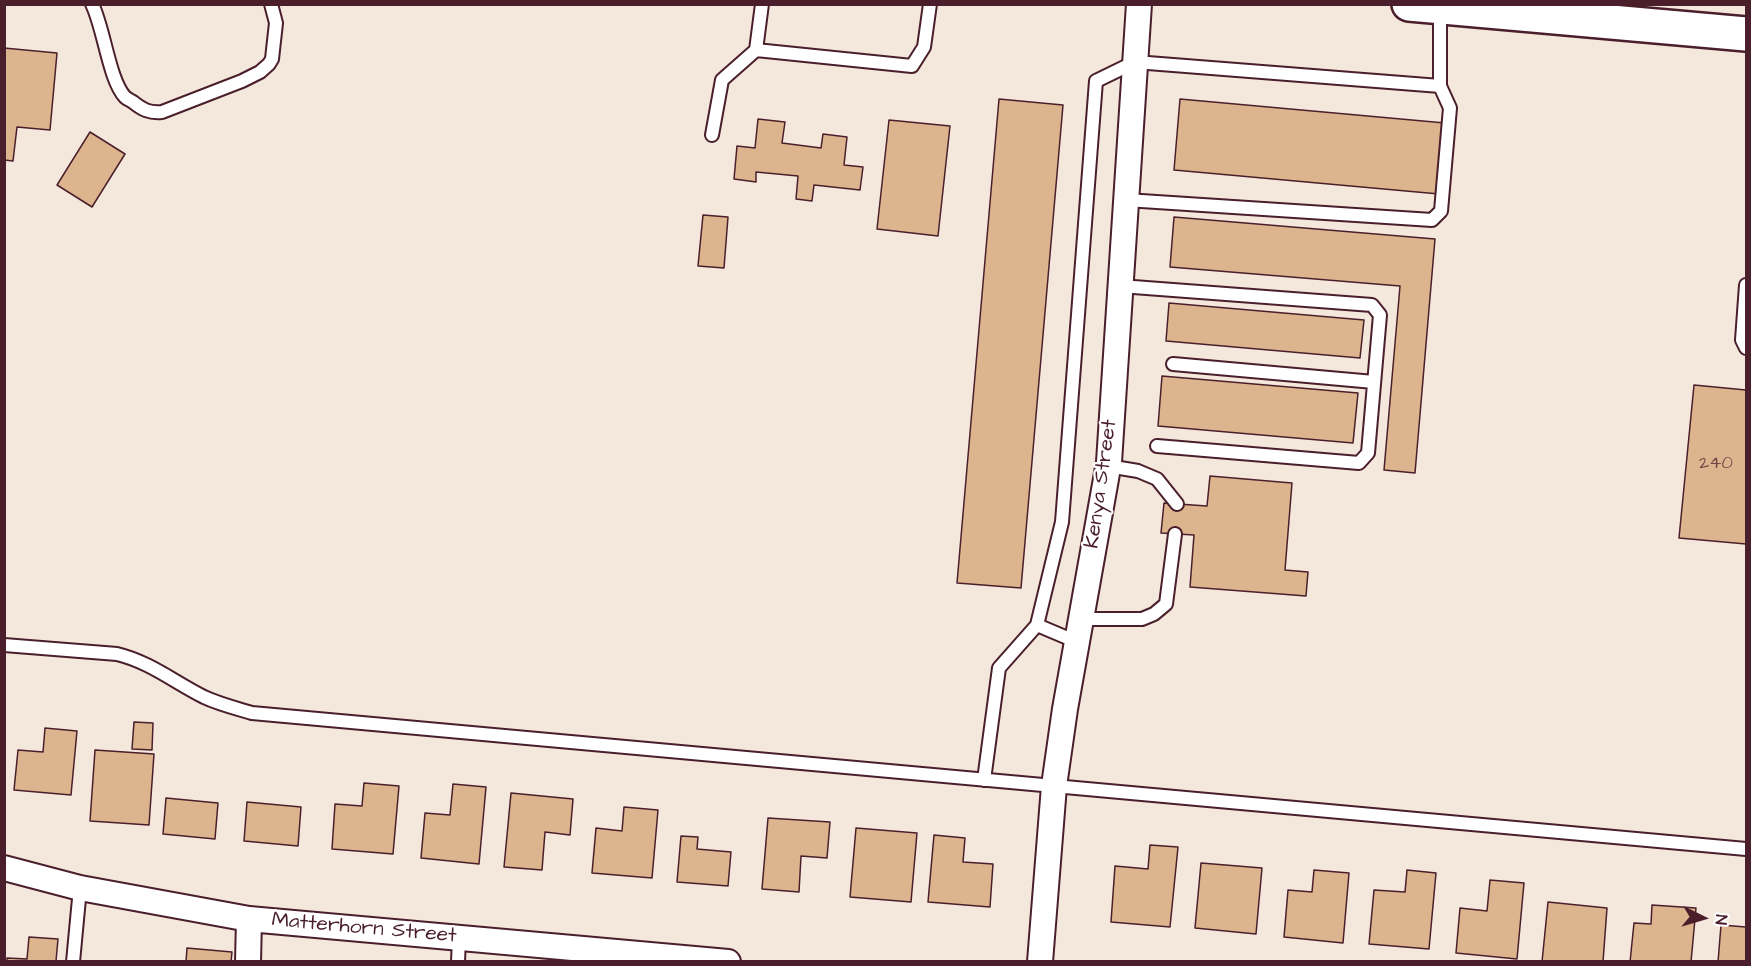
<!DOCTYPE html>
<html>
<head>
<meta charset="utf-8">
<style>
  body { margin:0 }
  #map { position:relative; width:1751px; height:966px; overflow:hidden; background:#f4e8dd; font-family:"Architects Daughter",sans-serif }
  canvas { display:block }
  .frame { position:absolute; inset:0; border:6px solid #4a1f2b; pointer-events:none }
  .north { position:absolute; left:1673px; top:888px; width:60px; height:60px; -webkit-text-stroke:4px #fff; paint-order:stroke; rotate:95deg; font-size:16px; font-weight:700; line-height:24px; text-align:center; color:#4a1f2b }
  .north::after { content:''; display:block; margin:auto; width:21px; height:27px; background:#4a1f2b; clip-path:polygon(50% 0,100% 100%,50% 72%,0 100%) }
</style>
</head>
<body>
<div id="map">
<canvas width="1751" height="966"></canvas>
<div class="frame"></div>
<div class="north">N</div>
</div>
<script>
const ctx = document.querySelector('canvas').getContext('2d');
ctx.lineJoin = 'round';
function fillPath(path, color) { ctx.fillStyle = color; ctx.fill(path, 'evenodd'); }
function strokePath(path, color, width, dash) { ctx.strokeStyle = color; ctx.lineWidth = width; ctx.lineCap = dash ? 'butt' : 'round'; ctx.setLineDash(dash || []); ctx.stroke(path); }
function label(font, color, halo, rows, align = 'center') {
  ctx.font = font + ' "Architects Daughter",sans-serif'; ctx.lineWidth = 4.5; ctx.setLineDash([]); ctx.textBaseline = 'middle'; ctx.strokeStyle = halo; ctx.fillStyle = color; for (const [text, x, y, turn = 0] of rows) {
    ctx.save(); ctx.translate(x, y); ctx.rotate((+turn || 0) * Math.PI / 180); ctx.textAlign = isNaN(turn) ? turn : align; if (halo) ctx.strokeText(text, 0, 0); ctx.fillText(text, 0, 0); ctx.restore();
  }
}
const building = new Path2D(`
  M4 48 57 53 50 130 17 127 13 161 4 160Z
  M999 99 1063 105 1021 588 957 583Z
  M1180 99 1445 123 1439 194 1174 170Z
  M758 119 785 122 782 143 821 148 823 134 847 137 844 165 863 167 860 190 814 185 812 201 796 199 798 176 756 172V182L734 179 737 146 755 148Z
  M889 120 950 126 938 236 877 229Z
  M90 132 125 154 92 207 57 185Z
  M703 215 728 217 724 268 698 266Z
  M1174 217 1435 239 1415 473 1384 470 1400 286 1170 267Z
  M1169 303 1364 320 1360 358 1166 341Z
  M1162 376 1358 393 1353 443 1158 426Z
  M1694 385 1746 390V544L1679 538Z
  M1210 476 1292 483 1285 570 1308 572 1306 596 1190 587 1194 535 1161 533 1164 503 1207 506Z
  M134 722 153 723 152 750 132 749Z
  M45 728 77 731 71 795 14 790 18 750 43 752Z
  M95 750 154 754 149 825 90 821Z
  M364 783 399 786 393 854 332 849 335 804 362 806Z
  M453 784 486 787 479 864 421 858 425 813 450 815Z
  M511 793 573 799 570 835 545 832 542 870 504 867Z
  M166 798 218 803 215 839 163 834Z
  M247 802 301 807 298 846 244 841Z
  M624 807 658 810 652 878 592 873 596 828 622 831Z
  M768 818 830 822 827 858 801 856 799 892 762 889Z
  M856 828 917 833 911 902 850 897Z
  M934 835 965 838 963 862 993 864 990 907 928 902Z
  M681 836 698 837 697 849 731 852 728 886 677 882Z
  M1150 845 1178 847 1170 927 1111 922 1115 866 1148 869Z
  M1201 863 1262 868 1256 934 1195 928Z
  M1314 870 1349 873 1343 943 1284 937 1288 890 1312 892Z
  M1407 870 1436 873 1429 949 1369 944 1374 890 1405 892Z
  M1490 880 1524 883 1517 959 1456 953 1460 908 1487 911Z
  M1548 902 1607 908 1603 962H1542Z
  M1652 905 1696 908 1691 962H1630L1634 923 1651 924Z
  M1721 925 1746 927V962H1718Z
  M29 937 58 939 56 961 61 962H7V958L27 959Z
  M187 948 232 952 231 962H186Z`);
const lane = new Path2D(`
  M92 4C104 28 109 80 125 97 127 99 130 100 133 102 143 110 149 113 162 112L242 81 260 72 269 64 272 59 276 23 271 4
  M756 50 762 4
  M712 135 722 80 756 50 912 66 924 47 930 4
  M1126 200 1432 220 1441 211 1450 108 1440 86V8
  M1746 285 1742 340 1746 348
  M1120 286 1372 305 1380 315 1368 453 1359 463 1157 446
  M1173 364 1374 382
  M1108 466 1138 471 1157 479 1177 504
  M1082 619H1142L1154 614 1166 604 1175 534
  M1037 625 1077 642
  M4 645 117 654C150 662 174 682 204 697 219 704 235 708 252 713L1746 849
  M984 780 999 668 1037 625 1062 522 1096 81 1135 62 1440 86
  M73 962 80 888
  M458 962 459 938`);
const street = new Path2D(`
  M4 868 80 888 249 919 728 962
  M248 962 249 919
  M1040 962 1054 786 1065 709 1109 462 1139 4`);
const secondary = new Path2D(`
  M1409 4 1746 34`);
const numberNames = [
  ["240",1716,464]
];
const streetNames = [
  ["Kenya Street",1102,484,-82],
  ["Matterhorn Street",364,929,5]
];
fillPath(building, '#dcb48d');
strokePath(building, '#4a1f2b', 1.5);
strokePath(lane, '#4a1f2b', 16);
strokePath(street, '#4a1f2b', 28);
strokePath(secondary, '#4a1f2b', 38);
strokePath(lane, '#fff', 12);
strokePath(street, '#fff', 24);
strokePath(secondary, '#fff', 33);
label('18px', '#6e4444', null, numberNames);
label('21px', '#4a1f2b', '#fff', streetNames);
</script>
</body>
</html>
